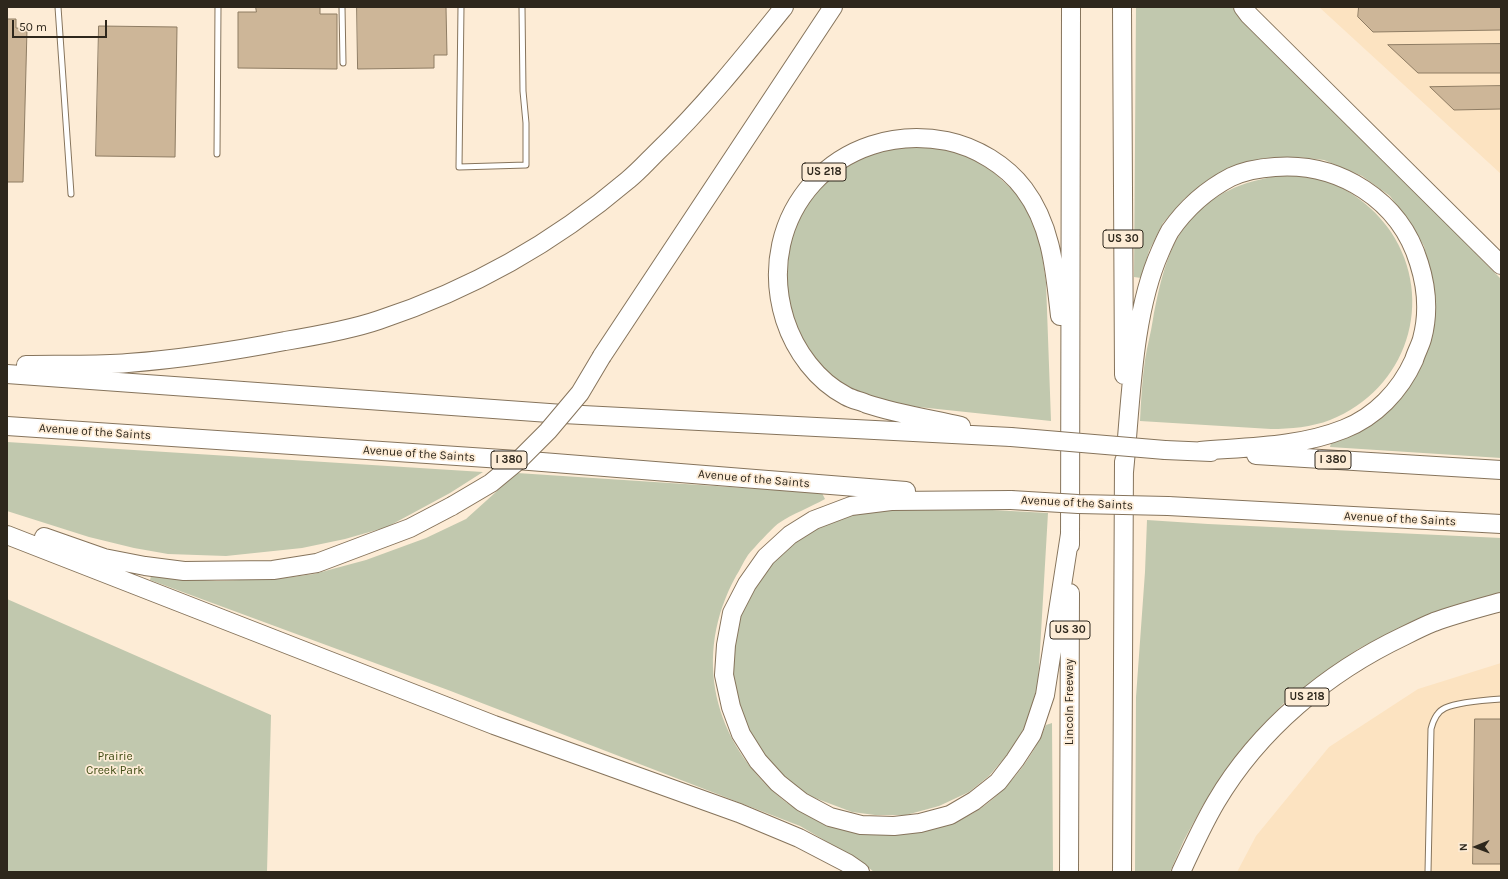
<!DOCTYPE html>
<html>
<head>
<meta charset="utf-8">
<style>
  body { margin:0 }
  #map { position:relative; width:1508px; height:879px; overflow:hidden; background:#fdecd6; font-family:Karla,sans-serif }
  canvas { display:block }
  .frame { position:absolute; inset:0; border:8px solid #2e271c; pointer-events:none }
  .north { position:absolute; left:1456px; top:827px; width:40px; height:40px; -webkit-text-stroke:3px #fdecd6; paint-order:stroke; rotate:269deg; font-size:11px; font-weight:700; line-height:16px; text-align:center; color:#2e271c }
  .north::after { content:''; display:block; margin:auto; width:14px; height:18px; background:#2e271c; clip-path:polygon(50% 0,100% 100%,50% 72%,0 100%) }
  .scale { position:absolute; left:12px; top:20px; width:95px; height:18px; box-sizing:border-box; border:2px solid #2e271c; border-top:0; padding-left:5px; font-size:12px; line-height:14px; white-space:nowrap; color:#2e271c; -webkit-text-stroke:3px #fdecd6; paint-order:stroke }
</style>
</head>
<body>
<div id="map">
<canvas width="1508" height="879"></canvas>
<div class="frame"></div>
<div class="north">N</div>
<div class="scale">50 m</div>
</div>
<script>
const ctx = document.querySelector('canvas').getContext('2d');
ctx.lineJoin = 'round';
function fillPath(path, color) { ctx.fillStyle = color; ctx.fill(path, 'evenodd'); }
function strokePath(path, color, width, dash) { ctx.strokeStyle = color; ctx.lineWidth = width; ctx.lineCap = dash ? 'butt' : 'round'; ctx.setLineDash(dash || []); ctx.stroke(path); }
function label(font, color, halo, rows, align = 'center') {
  ctx.font = font + ' Karla,sans-serif'; ctx.lineWidth = 3.5; ctx.setLineDash([]); ctx.textBaseline = 'middle'; ctx.strokeStyle = halo; ctx.fillStyle = color; for (const [text, x, y, turn = 0] of rows) {
    ctx.save(); ctx.translate(x, y); ctx.rotate((+turn || 0) * Math.PI / 180); ctx.textAlign = isNaN(turn) ? turn : align; if (halo) ctx.strokeText(text, 0, 0); ctx.fillText(text, 0, 0); ctx.restore();
  }
}
const built = new Path2D(`
  M1319 7H1501V174Z
  M1501 663V872H1237L1256 836 1329 747 1418 689Z`);
const green = new Path2D(`
  M1136 7H1232L1264 42 1399 176 1501 279V458L1330 447 1331 443 1404 393 1431 279 1424 246 1409 222 1390 196 1362 176 1324 160 1297 157 1265 158 1232 167 1209 179 1184 199 1163 223 1149 251 1141 278 1134 277Z
  M939 146 970 157 993 172 1017 194 1030 215 1040 242 1046 282 1051 421 890 404 854 391 838 381 826 370 816 360 805 345 789 310 785 256 804 205 846 163 888 148Z
  M1276 176C1287 176 1300 174 1310 176 1342 183 1373 205 1391 232 1436 300 1407 390 1330 420 1312 427 1290 429 1271 429L1140 421C1141 401 1142 380 1145 360 1147 346 1151 333 1153 319 1165 255 1179 206 1247 183 1256 180 1267 178 1276 176Z
  M7 442 483 472 450 493 387 527 345 539 302 548 226 556 168 554 134 548 89 537 7 511Z
  M517 473 822 493 825 499C811 507 792 514 779 523 772 528 753 549 748 555 743 562 740 570 736 576 692 656 713 742 782 799 804 817 825 819 852 825 867 828 882 832 896 834 911 835 927 831 940 826 952 822 965 818 975 812 1007 792 1032 759 1046 725L1052 723 1053 872H874L860 861 800 826 448 690 150 580 151 576 217 581 284 578 314 574 366 560 426 538 466 519Z
  M877 508H955L1048 513 1038 684 1027 723 1012 749 989 776 969 792 939 806 906 815H875L852 812 807 795 787 782 768 763 749 734 733 687 731 658 738 623 748 591 791 541 843 515Z
  M1147 520 1208 524 1501 538V593L1451 608 1406 625 1358 649 1284 703 1241 749 1203 805 1184 840 1170 872H1135L1136 697 1145 572Z
  M7 599 271 715 267 872H7Z`);
const building = new Path2D(`
  M256 7H320V14H337V69L238 68V12H256Z
  M357 7H446L447 55H434V68L358 69Z
  M1359 7H1501V30L1373 32 1358 17Z
  M7 19H16V28L27 29 23 182H7Z
  M99 26 177 27 175 157 96 156Z
  M1501 44V73H1418L1388 45Z
  M1501 86V109L1454 110 1430 87Z
  M1475 719H1501V864H1473Z`);
const service = new Path2D(`
  M58 7 71 194
  M342 7 343 63
  M461 7 459 167 526 165V123L523 91 522 7
  M217 154 218 7
  M1428 872 1431 729C1433 721 1436 712 1445 708 1458 702 1486 700 1501 699`);
const motorway = new Path2D(`
  M1122 7 1124 375
  M1243 7 1249 15 1501 265
  M602 356 833 7
  M26 365C60 364 94 366 128 363 181 359 233 351 285 341 315 336 350 330 379 320 470 290 555 242 628 180 638 172 647 162 656 153 703 108 743 58 784 7
  M7 374 563 414 1011 437
  M7 426 517 460 906 491
  M961 426C930 419 898 414 867 404 861 401 853 400 846 396 817 381 795 351 785 320 752 214 839 120 947 141 976 147 1006 165 1024 189 1052 226 1055 272 1060 316
  M1165 450 1211 452
  M1256 455 1501 470
  M1124 472C1131 403 1132 315 1160 252 1163 245 1166 238 1170 231 1186 208 1206 190 1231 177 1244 171 1260 168 1275 167 1339 162 1400 200 1419 263 1427 288 1429 313 1422 339 1420 346 1416 353 1414 360 1400 391 1375 417 1344 429 1299 447 1248 447 1200 451
  M1011 500 891 501 851 506 814 520 790 535 766 557 747 584 732 613 726 645 724 675 731 707 741 734 758 761 778 783 802 802 830 817 861 825 894 826 920 823 950 815 974 801 998 782 1015 760 1032 734 1045 695 1070 534
  M1168 506 1501 524
  M7 535 494 725 739 813 799 838 847 863 860 872
  M44 537 104 558 145 566 184 571 273 570 317 563 410 528 452 506
  M1070 545 1071 7
  M1069 872 1070 593
  M1122 872 1124 461
  M1181 872C1192 848 1203 824 1216 802 1259 729 1328 672 1404 636 1414 631 1424 626 1434 622 1456 614 1479 608 1501 602`);
const motorwayBridge = new Path2D(`
  M1011 437 1165 450
  M1011 500 1078 504 1168 506
  M452 506 491 483 520 459 548 431 580 393 602 356`);
const shields = [
  [824,172,44],
  [1123,239,40],
  [509,460,36],
  [1333,460,36],
  [1070,630,40],
  [1307,697,44]
];
const shieldNames = [
  ["US 218",824,172],
  ["US 30",1123,239],
  ["I 380",509,460],
  ["I 380",1333,460],
  ["US 30",1070,630],
  ["US 218",1307,697]
];
const streetNames = [
  ["Avenue of the Saints",95,432,4],
  ["Avenue of the Saints",419,454,4],
  ["Avenue of the Saints",754,479,5],
  ["Avenue of the Saints",1077,503,3],
  ["Avenue of the Saints",1400,519,3],
  ["Lincoln Freeway",1070,702,-90]
];
const parkNames = [
  ["Prairie",115,757],
  ["Creek Park",115,771]
];
fillPath(built, '#fce3c1');
fillPath(green, '#c1c8ae');
fillPath(building, '#cdb698');
strokePath(building, '#8e7c63', 1);
strokePath(service, '#86745c', 7);
strokePath(motorway, '#86745c', 20);
strokePath(service, '#fff', 5);
strokePath(motorway, '#fff', 18);
strokePath(motorwayBridge, '#86745c', 20, []);
strokePath(motorwayBridge, '#fff', 18);
for (const [x, y, w] of shields) { const box = new Path2D(); box.roundRect(x - w / 2, y - 9, w, 18, 3); ctx.fillStyle = '#fdecd6'; ctx.fill(box); strokePath(box, '#2e271c', 1); }
label('bold 11px', '#2e271c', null, shieldNames);
label('12px', '#2e271c', '#fdecd6', streetNames);
label('12px', '#414d16', '#fdecd6', parkNames);
</script>
</body>
</html>
